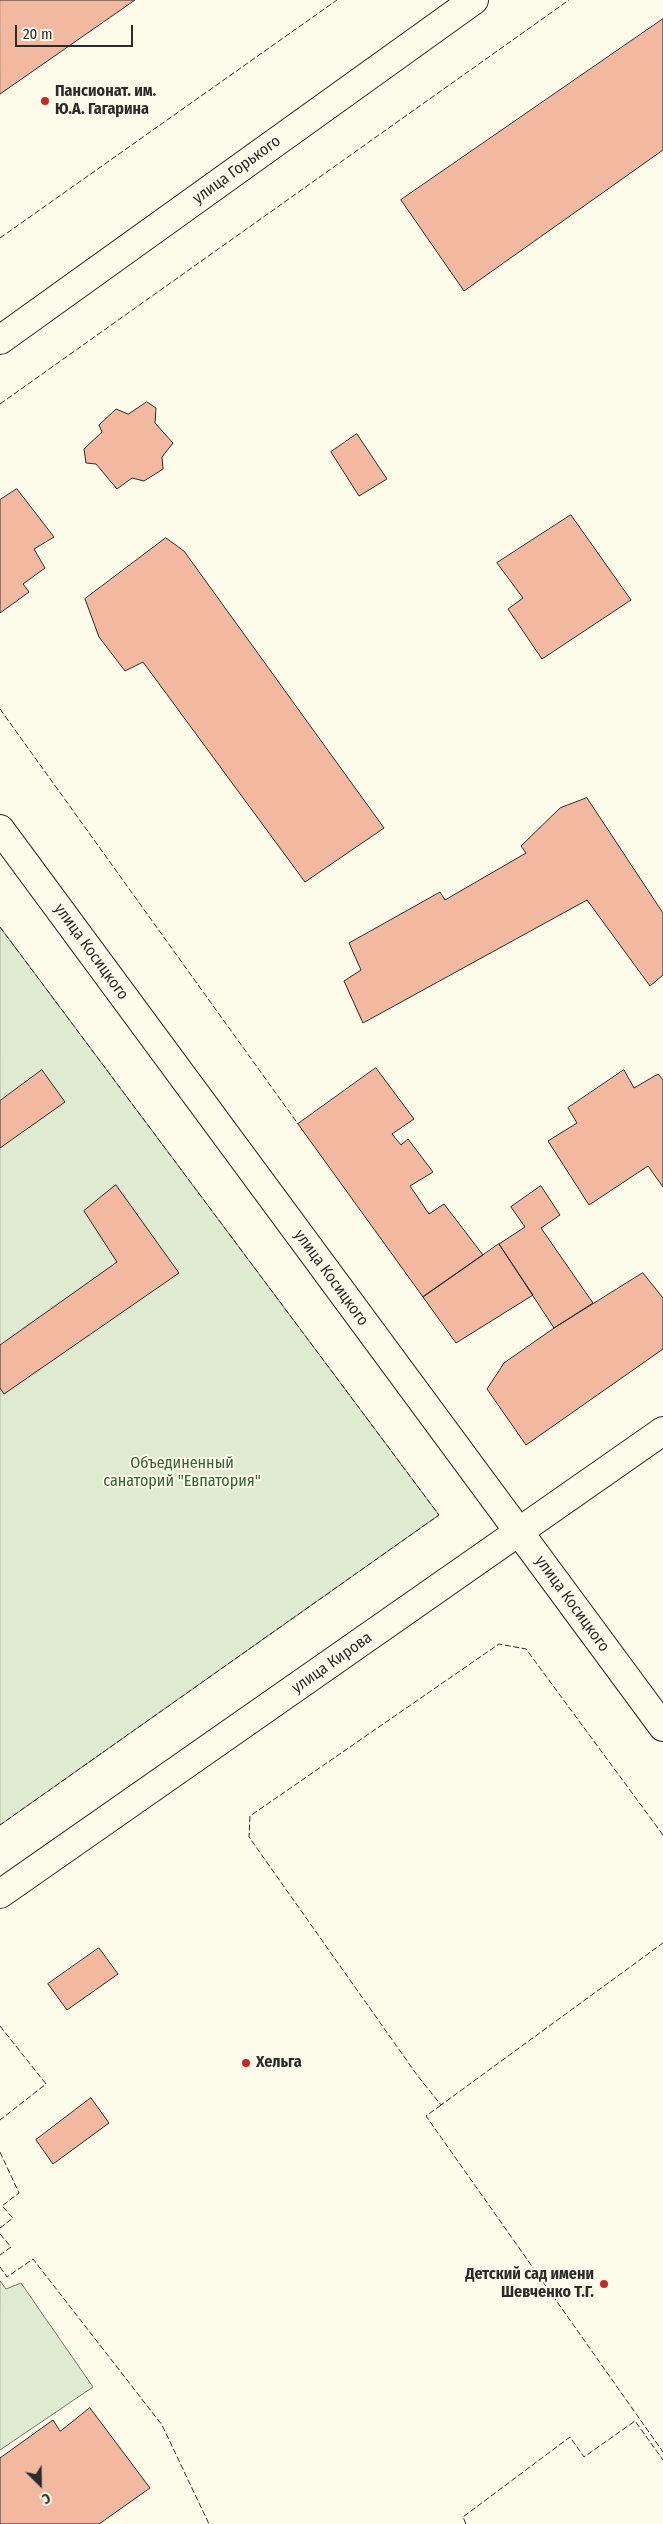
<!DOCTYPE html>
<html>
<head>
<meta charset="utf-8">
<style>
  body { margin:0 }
  #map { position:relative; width:663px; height:2524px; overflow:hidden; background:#fdfbea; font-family:"Fira Sans Condensed",sans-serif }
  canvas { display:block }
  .north { position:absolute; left:15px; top:2459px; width:50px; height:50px; -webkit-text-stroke:4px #fdfbea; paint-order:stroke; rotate:157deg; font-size:14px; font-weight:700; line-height:20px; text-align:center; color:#2b2b2b }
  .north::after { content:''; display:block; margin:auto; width:18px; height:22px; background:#2b2b2b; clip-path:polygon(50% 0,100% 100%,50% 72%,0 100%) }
  .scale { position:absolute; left:15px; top:25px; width:118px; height:22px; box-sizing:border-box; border:2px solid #2b2b2b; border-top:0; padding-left:6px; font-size:15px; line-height:18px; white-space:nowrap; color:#2b2b2b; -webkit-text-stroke:4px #fdfbea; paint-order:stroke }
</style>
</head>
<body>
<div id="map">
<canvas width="663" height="2524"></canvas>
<div class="north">С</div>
<div class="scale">20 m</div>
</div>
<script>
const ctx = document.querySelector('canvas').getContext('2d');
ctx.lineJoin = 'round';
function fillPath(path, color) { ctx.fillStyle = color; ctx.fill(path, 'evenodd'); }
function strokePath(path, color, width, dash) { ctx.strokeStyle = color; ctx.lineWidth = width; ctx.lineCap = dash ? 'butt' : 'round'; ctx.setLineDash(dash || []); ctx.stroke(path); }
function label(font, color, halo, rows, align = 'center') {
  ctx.font = font + ' "Fira Sans Condensed",sans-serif'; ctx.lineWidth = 4; ctx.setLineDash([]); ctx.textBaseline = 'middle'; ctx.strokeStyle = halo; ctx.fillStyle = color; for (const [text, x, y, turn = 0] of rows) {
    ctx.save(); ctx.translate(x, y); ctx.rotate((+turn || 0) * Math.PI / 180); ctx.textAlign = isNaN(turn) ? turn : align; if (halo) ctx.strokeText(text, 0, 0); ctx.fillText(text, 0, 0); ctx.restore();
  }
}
const green = new Path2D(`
  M0 927 439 1515 0 1825Z
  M0 2281 6 2289 21 2283 93 2387 0 2450Z`);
const building = new Path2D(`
  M0 0H135L0 94Z
  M663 19V150L464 291 401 200Z
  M147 402 156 408 155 423 173 443 162 457 163 469 144 481 132 478 117 489 96 464 86 463 84 449 102 432 99 425 116 409 128 414Z
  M357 434 387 479 359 496 331 452Z
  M17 489 54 537 34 549 45 568 23 584 29 592 0 613V500Z
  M571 515 631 600 542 659 508 609 523 598 497 563Z
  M166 538 184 551 384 828 305 882 143 662 125 671 99 637 85 599Z
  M587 798 663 913V975L650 986 587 900 363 1023 344 981 361 970 349 943 440 892 445 900 526 853 521 846 560 808Z
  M376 1068 414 1119 392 1134 401 1145 408 1139 433 1172 410 1186 429 1214 444 1204 483 1255 423 1297 298 1124Z
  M42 1070 65 1102 0 1148V1101Z
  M624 1070 634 1088 658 1074 663 1080V1187L648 1166 589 1205 548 1141 577 1123 568 1108Z
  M116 1185 179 1273 4 1394 0 1388V1345L117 1262 84 1211Z
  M541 1186 560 1215 541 1228 593 1303 554 1328 499 1244 525 1227 511 1207Z
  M499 1244 533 1295 456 1343 423 1297Z
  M643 1273 663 1298V1349L526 1445 487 1389 504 1363 554 1328Z
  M99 1948 118 1974 67 2010 48 1984Z
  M91 2098 109 2123 53 2164 36 2140Z
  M90 2408 150 2488 99 2524H0V2458L53 2420 60 2431Z`);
const minor = new Path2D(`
  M0 340 474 0
  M0 829 663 1727
  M0 1894 663 1431`);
const fence = new Path2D(`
  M0 238 337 0
  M0 404 569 0
  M0 709 298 1124
  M0 927 439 1515 0 1825
  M663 1835 526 1649 499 1644 250 1816 249 1837 417 2075 441 2105 663 1943
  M0 2026 46 2084 0 2120
  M441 2105 426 2116 663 2452
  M0 2152 19 2193 2 2206 13 2218 0 2228
  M0 2234 11 2247 0 2255
  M0 2267 7 2277 33 2259 162 2425 209 2524
  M466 2524 463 2517 570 2437 584 2457 635 2421 663 2460`);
const markers = [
  [45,101,5,"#c62828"],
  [246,2063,5,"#c62828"],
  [604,2284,5,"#c62828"]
];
const poiNames = [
  ["Пансионат. им.",55,92],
  ["Ю.А. Гагарина",55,110],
  ["Хельга",256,2063],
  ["Детский сад имени",594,2275,"right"],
  ["Шевченко Т.Г.",594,2293,"right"]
];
const streetNames = [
  ["улица Горького",237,170,-36],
  ["улица Косицкого",91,952,54],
  ["улица Косицкого",331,1278,54],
  ["улица Косицкого",572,1604,54],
  ["улица Кирова",332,1663,-35]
];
const parkNames = [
  ["Объединенный",182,1464],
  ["санаторий \"Евпатория\"",182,1482]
];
fillPath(green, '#deebd1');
strokePath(green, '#74746e', 1);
fillPath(building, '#f2b8a0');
strokePath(building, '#2b2b2b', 1);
strokePath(minor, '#2b2b2b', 30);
strokePath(minor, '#fdfbea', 28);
strokePath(fence, '#2b2b2b', 1, [6, 2.5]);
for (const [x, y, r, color] of markers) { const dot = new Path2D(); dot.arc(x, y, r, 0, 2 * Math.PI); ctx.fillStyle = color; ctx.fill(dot); strokePath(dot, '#fdfbea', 2); }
label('bold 16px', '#2b2b2b', '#fdfbea', poiNames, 'left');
label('16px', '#2b2b2b', '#fdfbea', streetNames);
label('16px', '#34623c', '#fdfbea', parkNames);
</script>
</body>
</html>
